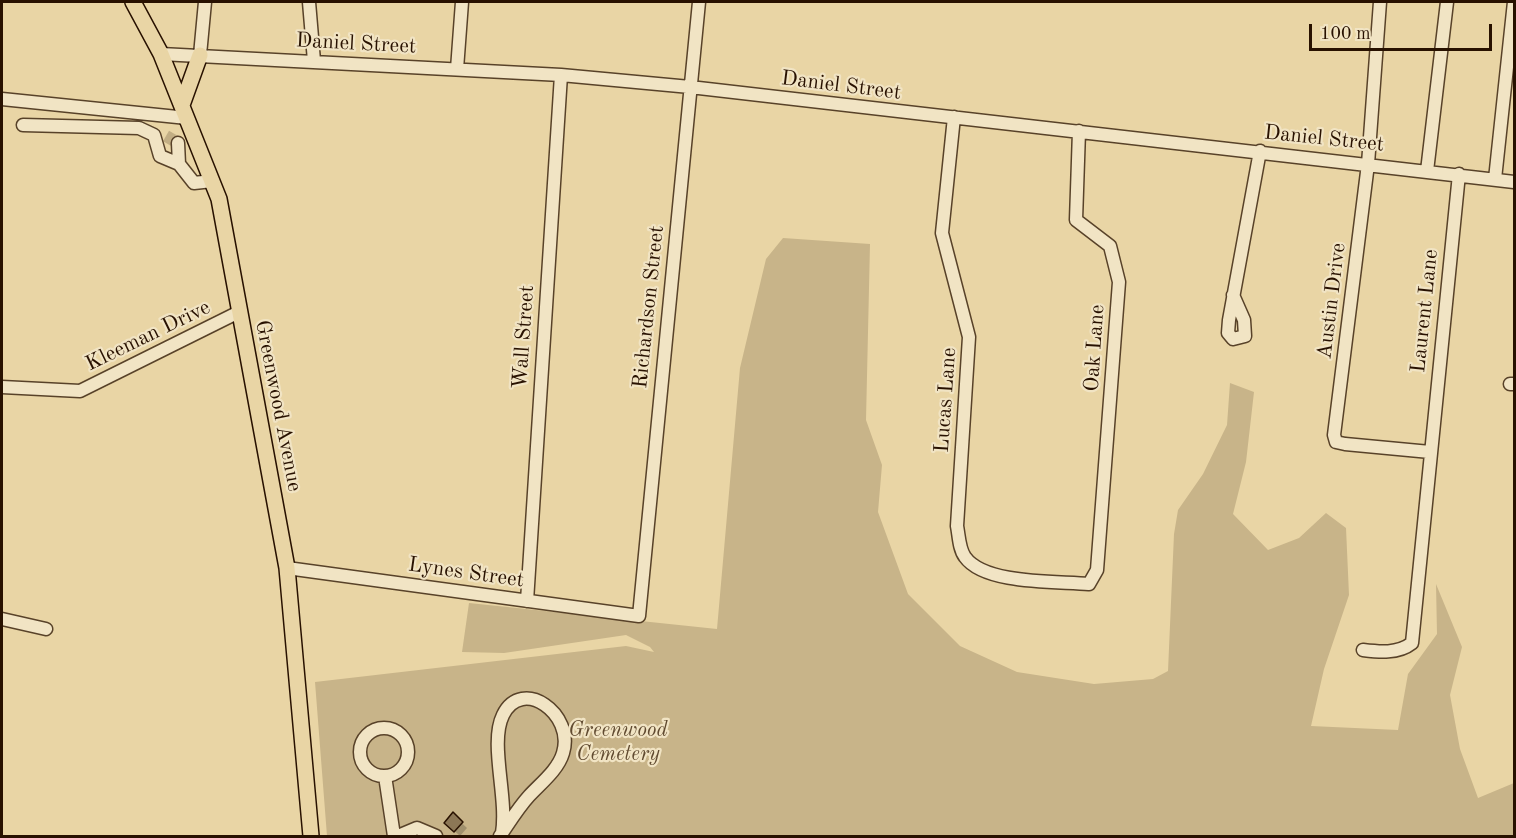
<!DOCTYPE html>
<html>
<head>
<meta charset="utf-8">
<style>
  body { margin:0 }
  #map { position:relative; width:1516px; height:838px; overflow:hidden; background:#e9d5a5; font-family:"Old Standard TT",serif }
  canvas { display:block }
  .frame { position:absolute; inset:0; border:3px solid #281100; pointer-events:none }
  .scale { position:absolute; left:1309px; top:24px; width:183px; height:27px; box-sizing:border-box; border:3px solid #281100; border-top:0; padding-left:8px; font-size:18px; line-height:21px; white-space:nowrap; color:#281100; -webkit-text-stroke:4px #f1e4c4; paint-order:stroke }
</style>
</head>
<body>
<div id="map">
<canvas width="1516" height="838"></canvas>
<div class="frame"></div>
<div class="scale">100 m</div>
</div>
<script>
const ctx = document.querySelector('canvas').getContext('2d');
ctx.lineJoin = 'round';
function fillPath(path, color) { ctx.fillStyle = color; ctx.fill(path, 'evenodd'); }
function strokePath(path, color, width, dash) { ctx.strokeStyle = color; ctx.lineWidth = width; ctx.lineCap = dash ? 'butt' : 'round'; ctx.setLineDash(dash || []); ctx.stroke(path); }
function label(font, color, halo, rows, align = 'center') {
  ctx.font = font + ' "Old Standard TT",serif'; ctx.lineWidth = 4.5; ctx.setLineDash([]); ctx.textBaseline = 'middle'; ctx.strokeStyle = halo; ctx.fillStyle = color; for (const [text, x, y, turn = 0] of rows) {
    ctx.save(); ctx.translate(x, y); ctx.rotate((+turn || 0) * Math.PI / 180); ctx.textAlign = isNaN(turn) ? turn : align; if (halo) ctx.strokeText(text, 0, 0); ctx.fillText(text, 0, 0); ctx.restore();
  }
}
const green = new Path2D(`
  M783 238 870 244 866 420 882 465 878 512 908 594 960 646 1017 672 1094 684 1153 679 1168 671 1174 534 1178 510 1203 474 1227 425 1230 383 1254 392 1246 462 1233 514 1268 550 1299 538 1326 513 1346 528 1349 595 1324 669 1311 726 1398 730 1408 674 1437 634 1436 584 1462 647 1450 695 1460 749 1478 798 1514 783V836H327L315 682 626 646 654 652 650 647 626 635 504 653 462 652 469 603 717 629 740 368 766 259Z`);
const shadow = new Path2D(`
  M453 815 467 828 460 836 446 823Z`);
const building = new Path2D(`
  M453 812 463 822 454 832 444 823Z`);
const minorTunnel = new Path2D(`
  M166 136 178 143`);
const minor = new Path2D(`
  M309 2 314 61
  M1380 2 1368 164 1334 435 1336 442 1345 444 1430 452
  M161 54 561 75 690 87 1514 182
  M200 55 205 2
  M457 69 462 2
  M2 99 187 118
  M954 117 942 233 969 337 957 526C959 536 959 549 965 557 985 585 1058 581 1089 584L1097 570 1119 282 1110 246 1076 220 1079 131
  M23 125 139 128 154 135 160 156 179 164 194 183 212 181
  M178 143 179 164
  M1427 171 1447 2
  M1495 179 1514 2
  M1233 295 1244 320 1245 336 1233 339 1228 333 1229 320 1260 151
  M1510 384H1514
  M2 387 80 391 239 312
  M287 568 639 616 699 2
  M527 601 561 75
  M2 619 46 629
  M1363 650C1379 652 1398 654 1412 643L1459 174
  M360 752a24 24 0 1 1 48 0a24 24 0 1 1-48 0Z
  M385 776 394 836
  M398 836 417 828 436 836
  M500 836C509 823 518 808 529 796 541 783 558 770 563 753 575 714 522 676 503 715 489 743 508 797 502 833`);
const major = new Path2D(`
  M133 2 161 54 219 199 287 568 311 836
  M182 105 200 55`);
const streetNames = [
  ["Daniel Street",356,44,3],
  ["Daniel Street",841,86,7],
  ["Daniel Street",1324,139,6],
  ["Austin Drive",1332,301,-83],
  ["Richardson Street",649,307,-84],
  ["Laurent Lane",1425,311,-84],
  ["Kleeman Drive",148,336,-26],
  ["Wall Street",524,337,-86],
  ["Oak Lane",1095,348,-86],
  ["Lucas Lane",946,400,-86],
  ["Greenwood Avenue",278,406,79],
  ["Lynes Street",466,573,8]
];
const parkNames = [
  ["Greenwood",618,730],
  ["Cemetery",618,754]
];
fillPath(green, '#c8b489');
fillPath(shadow, '#0003');
fillPath(building, '#8c7756');
strokePath(building, '#281100', 1.5);
strokePath(minorTunnel, '#c2ae84', 12, [12, 6]);
strokePath(minor, '#584229', 15);
strokePath(major, '#281100', 18);
strokePath(minor, '#f1e4c4', 12);
strokePath(major, '#e9d5a5', 15);
label('21px', '#281100', '#f1e4c4', streetNames);
label('italic 21px', '#604a30', '#f1e4c4', parkNames);
</script>
</body>
</html>
